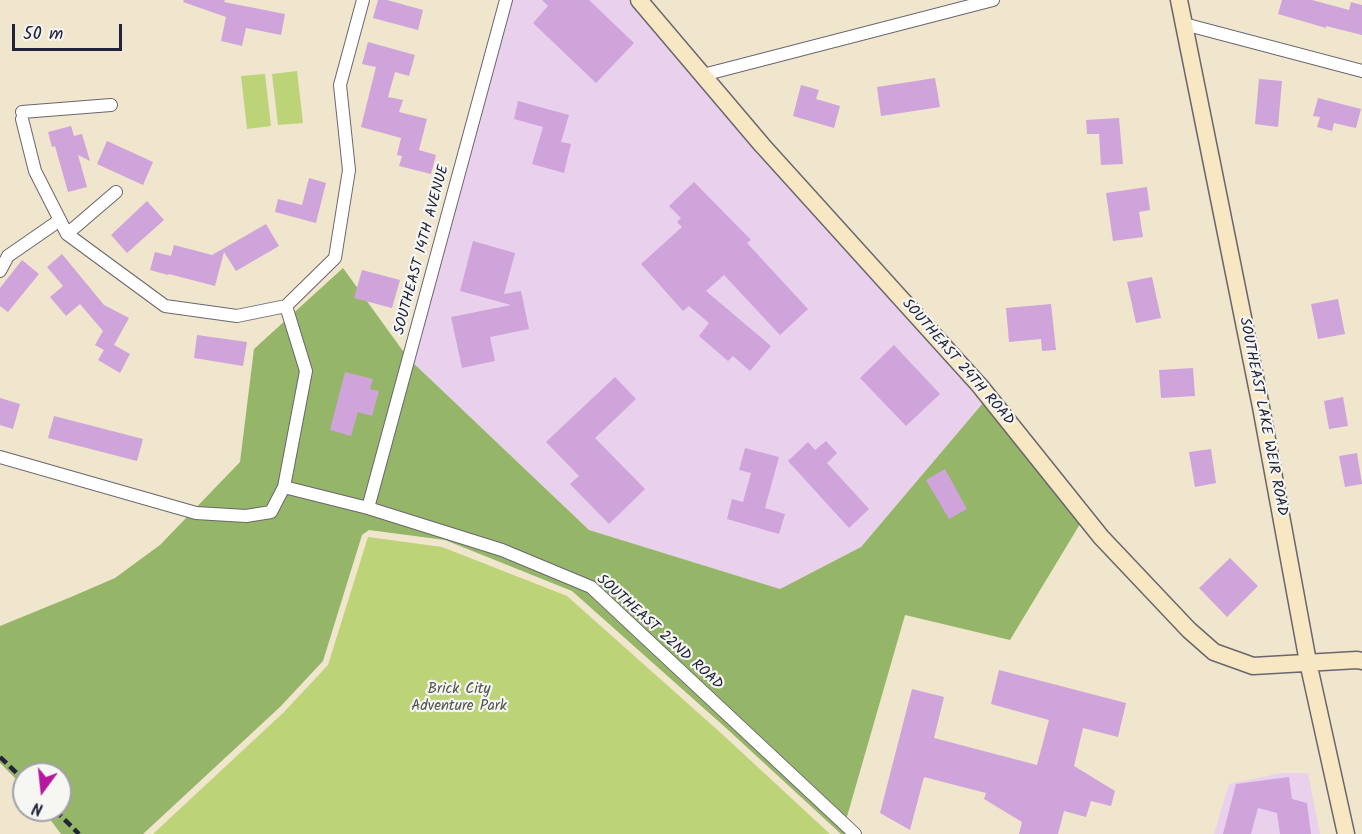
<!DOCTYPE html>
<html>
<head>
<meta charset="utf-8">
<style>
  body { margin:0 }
  #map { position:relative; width:1362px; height:834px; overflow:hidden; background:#f0e5cd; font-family:Kalam,sans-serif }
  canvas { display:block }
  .north { position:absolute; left:12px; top:762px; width:60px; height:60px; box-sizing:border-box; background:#f6f6f2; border:2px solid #a1a1a9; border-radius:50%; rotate:195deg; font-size:16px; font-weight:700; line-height:24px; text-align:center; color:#22223b }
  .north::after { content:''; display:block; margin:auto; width:21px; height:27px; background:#b5179e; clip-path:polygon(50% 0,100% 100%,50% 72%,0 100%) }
  .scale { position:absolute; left:12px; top:24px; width:110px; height:27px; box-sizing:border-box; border:3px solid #22223b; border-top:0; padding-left:8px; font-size:18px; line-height:21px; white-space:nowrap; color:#22223b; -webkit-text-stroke:4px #f6f6f2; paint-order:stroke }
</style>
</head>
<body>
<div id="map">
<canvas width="1362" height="834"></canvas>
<div class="north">N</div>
<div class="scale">50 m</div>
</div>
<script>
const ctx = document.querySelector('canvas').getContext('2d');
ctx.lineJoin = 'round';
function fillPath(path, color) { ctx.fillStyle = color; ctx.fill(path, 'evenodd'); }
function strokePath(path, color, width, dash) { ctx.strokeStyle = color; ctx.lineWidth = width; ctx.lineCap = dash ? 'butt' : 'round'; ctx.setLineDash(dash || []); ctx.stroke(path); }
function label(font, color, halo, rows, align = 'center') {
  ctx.font = font + ' Kalam,sans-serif'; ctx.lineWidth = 4.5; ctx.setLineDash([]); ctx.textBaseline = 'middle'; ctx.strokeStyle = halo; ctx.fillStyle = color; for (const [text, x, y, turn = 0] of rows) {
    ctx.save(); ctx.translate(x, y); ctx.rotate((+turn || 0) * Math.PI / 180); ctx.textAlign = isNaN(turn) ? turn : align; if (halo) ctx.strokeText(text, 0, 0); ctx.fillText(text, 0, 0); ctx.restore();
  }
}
const built = new Path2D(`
  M507 0H628L757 151 983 403 861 547 780 589 589 530 408 358Z
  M1282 773H1308L1320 834H1214L1229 784Z`);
const green = new Path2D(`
  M297 71 303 123 278 125 272 74Z
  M265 74 271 126 247 129 241 76Z
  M368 537 442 547 567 596 722 734 830 834H153L284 712 328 665Z`);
const forest = new Path2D(`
  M343 268 408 358 589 530 780 589 861 547 983 403 1080 524 1010 640 905 615 844 827 852 834H841L726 728 572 591 445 540 369 530 362 535 323 661 280 707 143 834H61L43 810H60V774H24V787L0 763V626L71 597 115 578 160 545 240 462 254 349Z`);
const building = new Path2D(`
  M184 0H225L224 2 285 14 281 35 246 28 242 46 221 41 226 17 183 2Z
  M378 0H387L423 10 418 30 373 18Z
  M542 0H589L634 43 596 83 533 23 548 6Z
  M1282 0H1312L1349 10 1351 2 1362 5V35L1326 26V28L1278 14Z
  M368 42 415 55 409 76 395 72 388 97 403 100 399 112 427 119 419 150 436 155 431 174 399 166 402 156 397 155 401 138 361 127 376 67 362 64Z
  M935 78 940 107 881 116 877 87Z
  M1259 79 1282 81 1278 127 1255 124Z
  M801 85 819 90 816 99 840 106 834 128 793 116Z
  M1318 98 1361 109 1356 128 1334 123 1332 131 1317 127 1320 117 1313 116Z
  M518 101 569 115 561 142 571 144 564 173 532 164 543 127 514 119Z
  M1119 118 1123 164 1101 165 1099 134H1087L1086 120Z
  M71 126 74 136 82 134 90 161 78 155 87 187 68 192 55 146 52 147 48 132Z
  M107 141 153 162 143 185 97 164Z
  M309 178 326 183 316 223 275 212 278 199 302 205Z
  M694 182 751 240 747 243 808 309 780 335 724 275 706 291 771 346 750 371 733 356 728 361 699 336 709 323 689 306 683 311 641 264 682 227 677 222 681 218 669 206Z
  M1147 187 1150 210 1139 212 1143 237 1113 241 1106 193Z
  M147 201 164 220 127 253 111 235Z
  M266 224 279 246 236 271 224 252 215 286 169 274 168 275 150 270 155 252 171 256 174 245 212 255Z
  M473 241 515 253 504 294 521 291 529 329 490 337 495 361 462 368 451 317 511 305 460 291Z
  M62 254 104 305 129 318 114 345 130 354 120 373 98 360 104 350 95 345 103 331 80 304 66 316 50 297 63 286 47 267Z
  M22 260 39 274 8 312 0 306V288Z
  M362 270 400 280 392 308 354 298Z
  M1152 277 1161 318 1136 323 1127 282Z
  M1338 299 1345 334 1318 339 1311 304Z
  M1051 304 1056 350 1042 351 1041 339 1009 342 1006 308Z
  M197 335 247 342 243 366 194 358Z
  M894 345 940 394 906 426 860 378Z
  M1193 368 1195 396 1161 398 1159 370Z
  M345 372 373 379 370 389 379 391 372 416 358 412 351 436 330 430Z
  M615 377 636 399 595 438 645 489 609 524 570 484 579 476 546 442Z
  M1343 397 1348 426 1329 429 1324 401Z
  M0 398 20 404 13 429 0 425Z
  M54 416 143 439 137 461 48 438Z
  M826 441 837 453 827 463 869 509 849 528 788 461 808 442 815 450Z
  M745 448 779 457 765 508 785 514 779 534 727 519 732 499 743 502 751 473 739 470Z
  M1211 449 1216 483 1195 487 1189 452Z
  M1357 453 1362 484 1345 487 1339 456Z
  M945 469 967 509 949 519 926 480Z
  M1230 558 1258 586 1227 617 1199 588Z
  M999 670 1126 703 1118 737 1083 728 1074 766 1115 791 1111 806 1091 801 1086 817 1064 811 1058 834H1019L1022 822 984 799 986 793 924 777 910 830 880 813 912 689 944 697 934 738 1037 765 1049 720 991 704Z
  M1289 777 1292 799 1307 803 1311 834H1280L1277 813 1258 808 1251 834H1223L1236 784Z`);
const street = new Path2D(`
  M1184 24 1362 71
  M703 75 993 0
  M22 112 111 105
  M22 119 35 171 67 234 165 306 237 316 286 306 335 258 349 170 340 85 363 0
  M67 234 116 192
  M0 271 8 256 60 220
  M286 306 306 371 284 487 368 508 502 550 591 587 855 834
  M0 457 196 513 246 516 271 512 284 487
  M368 508 506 0`);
const secondary = new Path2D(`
  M639 0 762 145 980 386 1101 537 1189 630 1214 652 1253 666 1357 660 1362 661
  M1179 0 1261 407 1308 662 1346 834`);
const rail = new Path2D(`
  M0 757 24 780
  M55 810 79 834`);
const streetNames = [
  ["SOUTHEAST 14TH AVENUE",423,250,-75],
  ["SOUTHEAST 24TH ROAD",957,363,49],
  ["SOUTHEAST LAKE WEIR ROAD",1262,417,79],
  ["SOUTHEAST 22ND ROAD",659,633,42]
];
const parkNames = [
  ["Brick City",459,690],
  ["Adventure Park",459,707]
];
fillPath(built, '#e9d1ed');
fillPath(green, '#bcd377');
fillPath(forest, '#95b568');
fillPath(building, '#cfa4db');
strokePath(street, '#6a666e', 14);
strokePath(secondary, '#6a666e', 19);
strokePath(street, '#fff', 12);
strokePath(secondary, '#f7e8c3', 16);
strokePath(rail, '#22223b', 4.5, [9, 4.5]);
label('15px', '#22223b', '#f6f6f2', streetNames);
label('15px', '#50574d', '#f6f6f2', parkNames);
</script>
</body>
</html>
